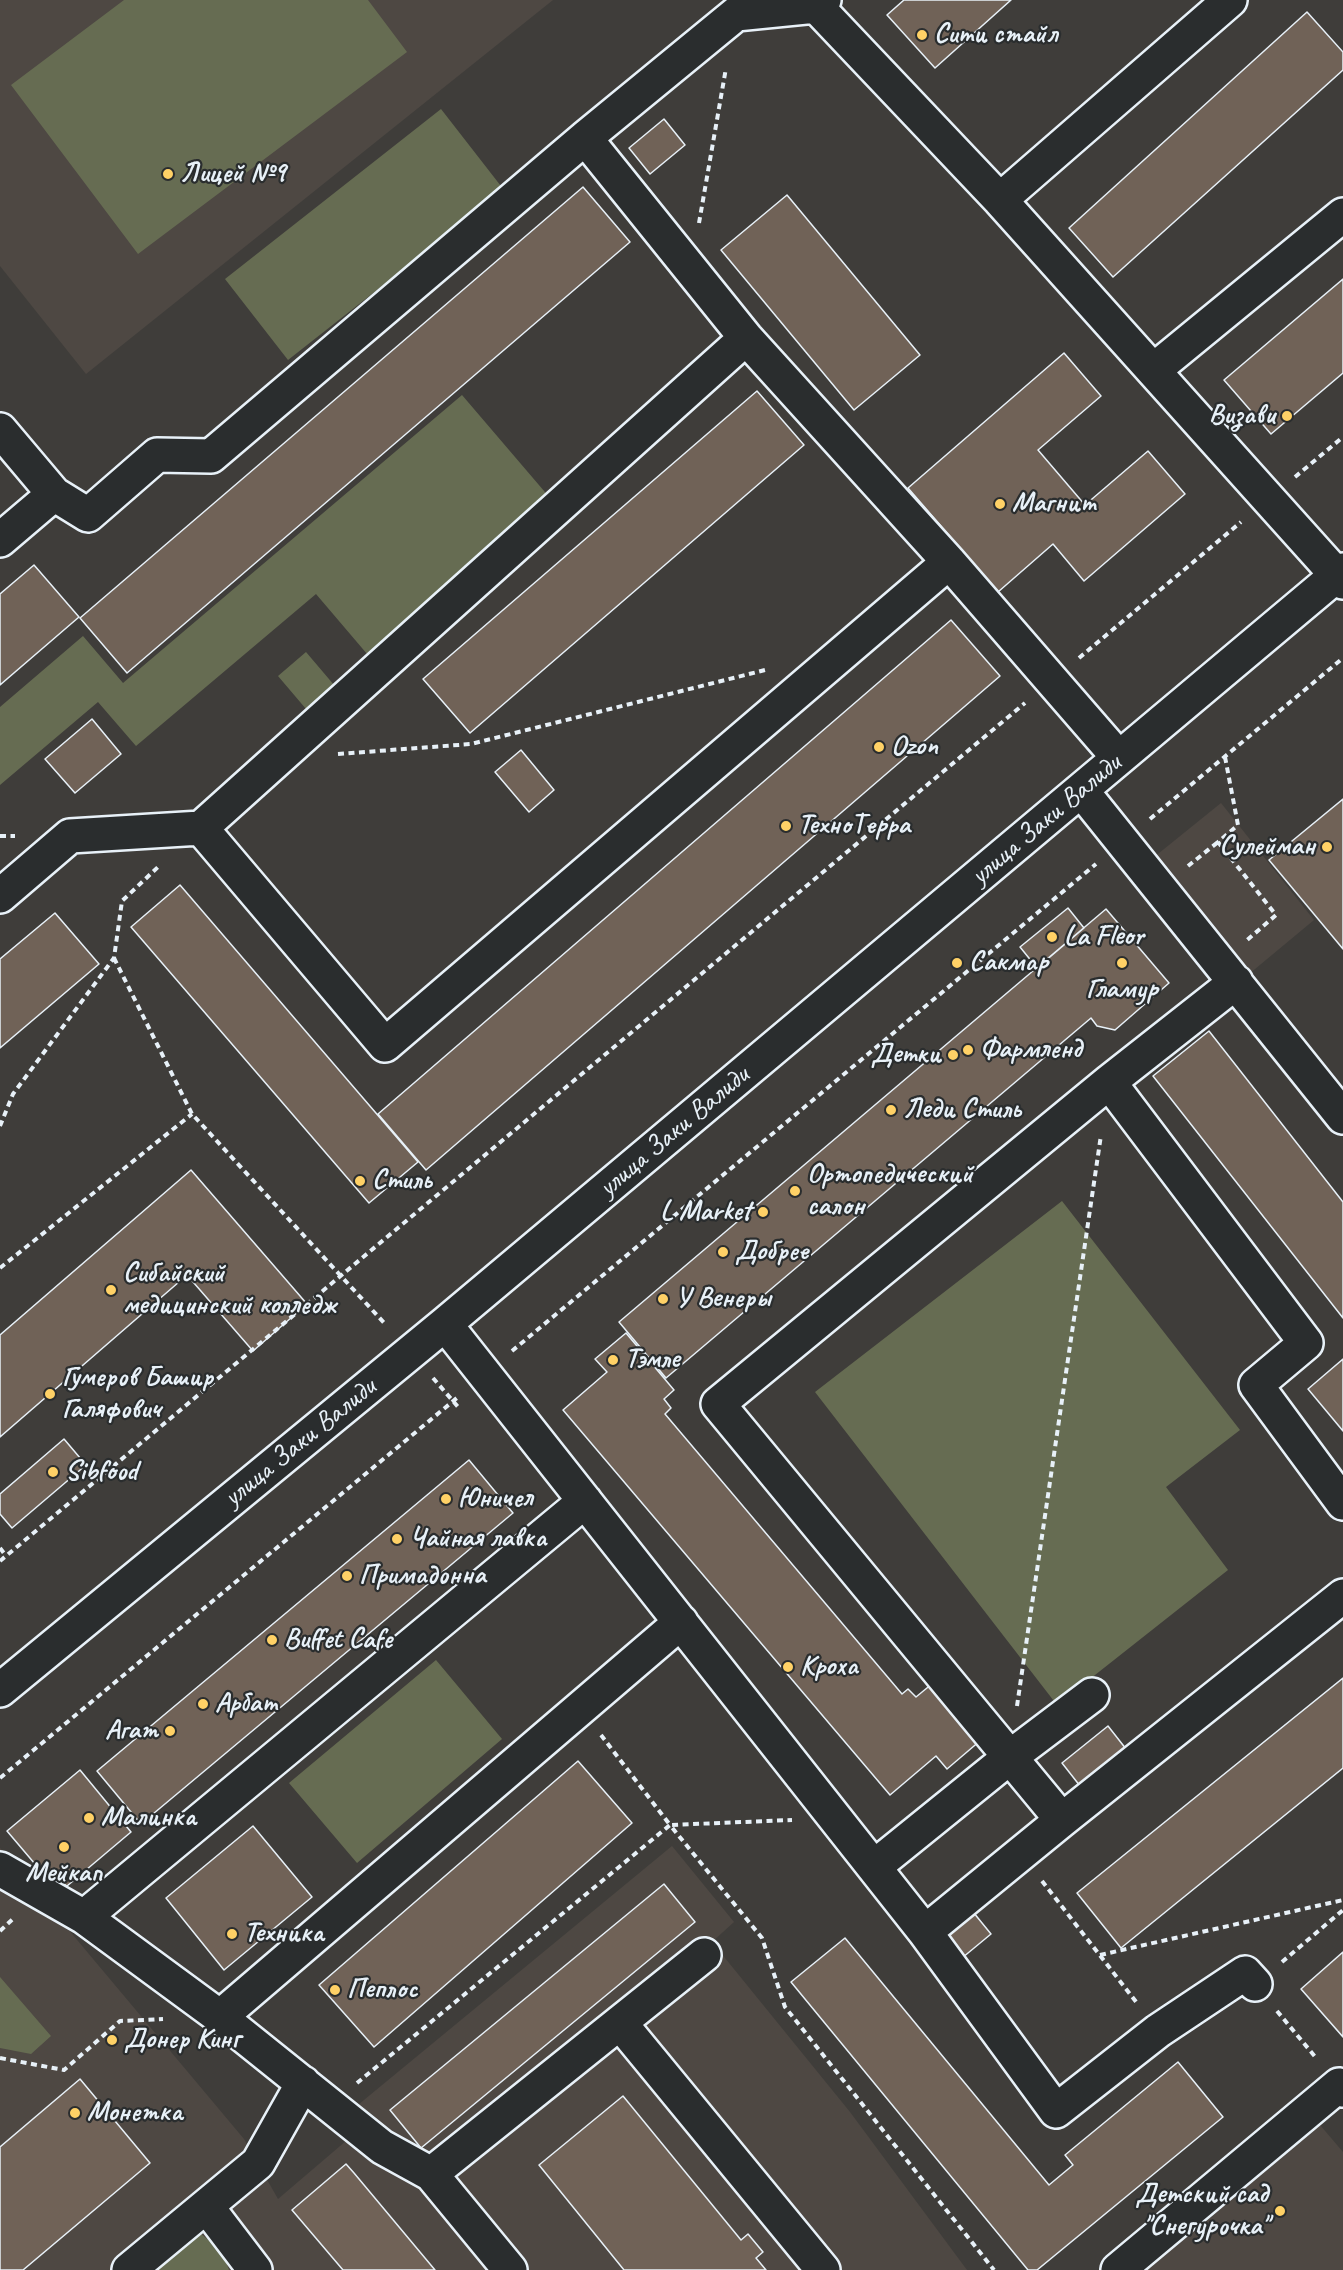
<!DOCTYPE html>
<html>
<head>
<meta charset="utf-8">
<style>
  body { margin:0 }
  canvas { display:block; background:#3f3d3a }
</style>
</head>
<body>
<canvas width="1343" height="2270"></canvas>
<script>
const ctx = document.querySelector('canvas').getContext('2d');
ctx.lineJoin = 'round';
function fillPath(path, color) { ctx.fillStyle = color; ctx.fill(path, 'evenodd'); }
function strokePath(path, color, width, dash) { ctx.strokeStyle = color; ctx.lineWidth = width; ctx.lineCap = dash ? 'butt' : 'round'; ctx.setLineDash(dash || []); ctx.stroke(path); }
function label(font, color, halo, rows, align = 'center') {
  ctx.font = font + ' Caveat,sans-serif'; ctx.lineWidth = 4.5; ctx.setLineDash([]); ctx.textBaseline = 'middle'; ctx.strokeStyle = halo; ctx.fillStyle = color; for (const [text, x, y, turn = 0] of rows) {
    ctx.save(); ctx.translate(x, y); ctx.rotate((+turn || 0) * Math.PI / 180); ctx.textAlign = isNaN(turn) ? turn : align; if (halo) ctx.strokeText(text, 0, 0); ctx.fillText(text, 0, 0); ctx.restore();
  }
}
const built = new Path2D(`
  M0 0H553L86 374 0 266Z
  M1221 803 1314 920 1243 979 1148 862Z
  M672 1846 734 1922 712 1942 850 2112 967 2270H0V1848L244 2139 278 2199 360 2129 347 2114Z
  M1320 2125 1343 2152V2270H1145Z`);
const green = new Path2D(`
  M124 0H368L407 52 138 254 11 85Z
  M441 109 504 190 288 360 225 279Z
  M462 395 562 512 379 668 316 594 136 746 98 702 0 785V707L83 636 123 683Z
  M306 652 340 692 312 716 278 676Z
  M1062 1201 1240 1430 1166 1487 1228 1570 1057 1705 815 1392Z
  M436 1660 502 1739 357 1863 289 1783Z
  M0 1977 51 2036 31 2054 0 2048Z
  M201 2234 222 2251 229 2270H157Z`);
const building = new Path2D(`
  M904 0H1011L935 68 887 15Z
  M1307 12 1343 52V70L1113 277 1069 228Z
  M664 119 685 145 650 174 629 148Z
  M583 187 630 242 127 673 80 618Z
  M787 195 920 355 854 410 721 250Z
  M1343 279V373L1271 434 1224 380Z
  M1064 353 1101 396 1038 450 1085 505 1148 451 1185 494 1084 581 1053 544 998 592 908 488Z
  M757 391 804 445 470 733 423 679Z
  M34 565 79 617 0 685V594Z
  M951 620 1000 676 426 1170 378 1114Z
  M92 719 121 754 75 793 45 759Z
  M521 750 554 790 529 812 495 772Z
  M1343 799V949L1269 860Z
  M180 885 418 1162 369 1203 131 927Z
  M1068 908 1084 928 1037 968 1020 947Z
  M1106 909 1169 983 1115 1030 1097 1026 1091 1018 666 1378 619 1322Z
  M55 913 99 964 0 1048V959Z
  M1209 1031 1343 1202V1318L1153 1076Z
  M191 1170 307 1304 253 1351 187 1275 0 1437V1335Z
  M626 1333 674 1390 664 1399 671 1408 665 1414 902 1694 908 1689 916 1697 933 1683 981 1740 947 1769 936 1756 890 1795 563 1410 607 1372 595 1359Z
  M1343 1359V1431L1308 1389Z
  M64 1439 86 1465 12 1528 0 1514V1494Z
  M469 1460 513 1513 141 1824 97 1771Z
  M1343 1678V1768L1121 1948 1077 1893Z
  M1108 1726 1130 1754 1084 1791 1062 1763Z
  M578 1761 632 1823 374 2047 319 1985Z
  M80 1770 131 1832 67 1886 35 1864 7 1831Z
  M253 1826 312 1897 224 1970 166 1898Z
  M664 1884 695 1922 421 2148 390 2110Z
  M969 1907 991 1934 962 1958 940 1930Z
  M845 1938 1049 2185 1073 2165 1065 2155 1178 2062 1223 2117 1037 2270H1028L791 1982Z
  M1343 1952V2037L1301 1989Z
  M80 2079 150 2163 23 2270H0V2147Z
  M623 2096 741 2240 748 2234 763 2252 756 2258 766 2270H624L539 2165Z
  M346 2164 354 2173 435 2270H343L292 2210Z`);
const path = new Path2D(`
  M699 223 726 68
  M1295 477 1343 437
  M1079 658 1241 522
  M338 754 471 744 765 670
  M1225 757 1238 825 1218 842 1276 915 1246 941
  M1150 819 1343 658
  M0 836H15
  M1188 866 1218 842
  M114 958 192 1114 386 1325
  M0 1126 13 1094 114 958 122 901 158 867
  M0 1268 192 1114
  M512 1351 1096 864
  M433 1378 459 1408
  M0 1548 6 1556
  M0 1561 1025 703
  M1017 1706 1101 1135
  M601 1735 670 1825 792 1820
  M0 1778 458 1397
  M1042 1881 1137 2003
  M0 1931 15 1917
  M1100 1955 1343 1900
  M1282 1962 1343 1910
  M1277 2011 1317 2059
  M0 2058 64 2070 120 2021 163 2019
  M357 2083 670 1825 762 1938 785 2007 994 2270`);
const minor = new Path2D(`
  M816 6 1000 200 1343 582
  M585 138 736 14 816 6 824 0
  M1000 200 1230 0
  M1154 370 1343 215
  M0 430 54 494
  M0 540 54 494 88 515 157 455 211 456 585 138 746 338 949 562 1119 758
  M1081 790 1343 1117
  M201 828 746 338
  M0 896 70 836 201 828 385 1045 949 562
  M1109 1082 1306 1343 1256 1385 1343 1503
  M445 1324 925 1932 1062 1820 1343 1596
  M0 1690 445 1324 1343 570
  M1062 1820 718 1404 1109 1082 1236 982
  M874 1867 1010 1757 1092 1695
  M0 1869 84 1917 220 2017 382 2147 431 2174 704 1955
  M84 1917 585 1501
  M925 1932 1056 2111 1158 2031 1245 1973 1255 1984
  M220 2017 681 1622
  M620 2023 823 2270
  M431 2174 510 2270
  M207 2207 255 2270
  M129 2270 258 2163 303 2083
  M1118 2270 1339 2085 1343 2090`);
const markers = [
  [922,35,6,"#ffd166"],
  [168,174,6,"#ffd166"],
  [1287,416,6,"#ffd166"],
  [1000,504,6,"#ffd166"],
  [879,747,6,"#ffd166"],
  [786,826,6,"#ffd166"],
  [1327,847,6,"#ffd166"],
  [1052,937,6,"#ffd166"],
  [957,963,6,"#ffd166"],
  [1122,963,6,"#ffd166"],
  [968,1050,6,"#ffd166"],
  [953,1055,6,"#ffd166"],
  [891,1110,6,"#ffd166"],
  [360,1181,6,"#ffd166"],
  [795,1191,6,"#ffd166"],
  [763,1212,6,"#ffd166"],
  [723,1252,6,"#ffd166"],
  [111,1290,6,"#ffd166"],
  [663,1299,6,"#ffd166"],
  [613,1360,6,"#ffd166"],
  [50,1394,6,"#ffd166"],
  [53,1472,6,"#ffd166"],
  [446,1499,6,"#ffd166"],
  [397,1539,6,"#ffd166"],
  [347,1576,6,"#ffd166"],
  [272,1640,6,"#ffd166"],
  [788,1667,6,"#ffd166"],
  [203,1704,6,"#ffd166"],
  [170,1731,6,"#ffd166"],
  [89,1818,6,"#ffd166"],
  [64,1847,6,"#ffd166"],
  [232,1934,6,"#ffd166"],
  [335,1990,6,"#ffd166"],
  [112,2040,6,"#ffd166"],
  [75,2113,6,"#ffd166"],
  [1280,2211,6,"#ffd166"]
];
const poiNames = [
  ["Сити стайл",934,35],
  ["Лицей №9",180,174],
  ["Визави",1275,416,"right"],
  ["Магнит",1012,504],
  ["Ozon",891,747],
  ["ТехноТерра",798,826],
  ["Сулейман",1315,847,"right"],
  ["La Fleor",1064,937],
  ["Сакмар",969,963],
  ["Гламур",1122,990,"center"],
  ["Фармленд",980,1050],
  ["Детки",941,1055,"right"],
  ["Леди Стиль",903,1110],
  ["Ортопедический",807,1175],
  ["салон",807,1207],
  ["Стиль",372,1181],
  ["L Market",751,1212,"right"],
  ["Добрее",735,1252],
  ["Сибайский",123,1274],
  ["медицинский колледж",123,1306],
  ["У Венеры",675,1299],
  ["Тэмле",625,1360],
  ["Гумеров Башир",62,1378],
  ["Галяфович",62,1410],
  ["Sibfood",65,1472],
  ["Юничел",458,1499],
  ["Чайная лавка",409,1539],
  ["Примадонна",359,1576],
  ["Buffet Cafe",284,1640],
  ["Кроха",800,1667],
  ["Арбат",215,1704],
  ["Агат",158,1731,"right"],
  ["Малинка",101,1818],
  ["Мейкап",64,1874,"center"],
  ["Техника",244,1934],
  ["Пеплос",347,1990],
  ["Донер Кинг",124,2040],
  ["Монетка",87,2113],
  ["Детский сад",1268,2195,"right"],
  ["\"Снегурочка\"",1268,2227,"right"]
];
const streetNames = [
  ["улица Заки Валиди",1046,820,-40],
  ["улица Заки Валиди",674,1132,-40],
  ["улица Заки Валиди",300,1443,-39]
];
fillPath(built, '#4e4843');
fillPath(green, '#666c52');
fillPath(building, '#706257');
strokePath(building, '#e8f1f8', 1.5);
strokePath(minor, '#e8f1f8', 38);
strokePath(path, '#e8f1f8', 4, [6, 4.5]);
strokePath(minor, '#2a2d2e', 33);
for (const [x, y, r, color] of markers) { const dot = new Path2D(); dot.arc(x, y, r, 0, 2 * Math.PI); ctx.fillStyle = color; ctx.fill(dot); strokePath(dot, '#2a2d2e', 2); }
label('bold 28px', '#e8f1f8', '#2a2d2e', poiNames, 'left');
label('28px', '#e8f1f8', '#2a2d2e', streetNames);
</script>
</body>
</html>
